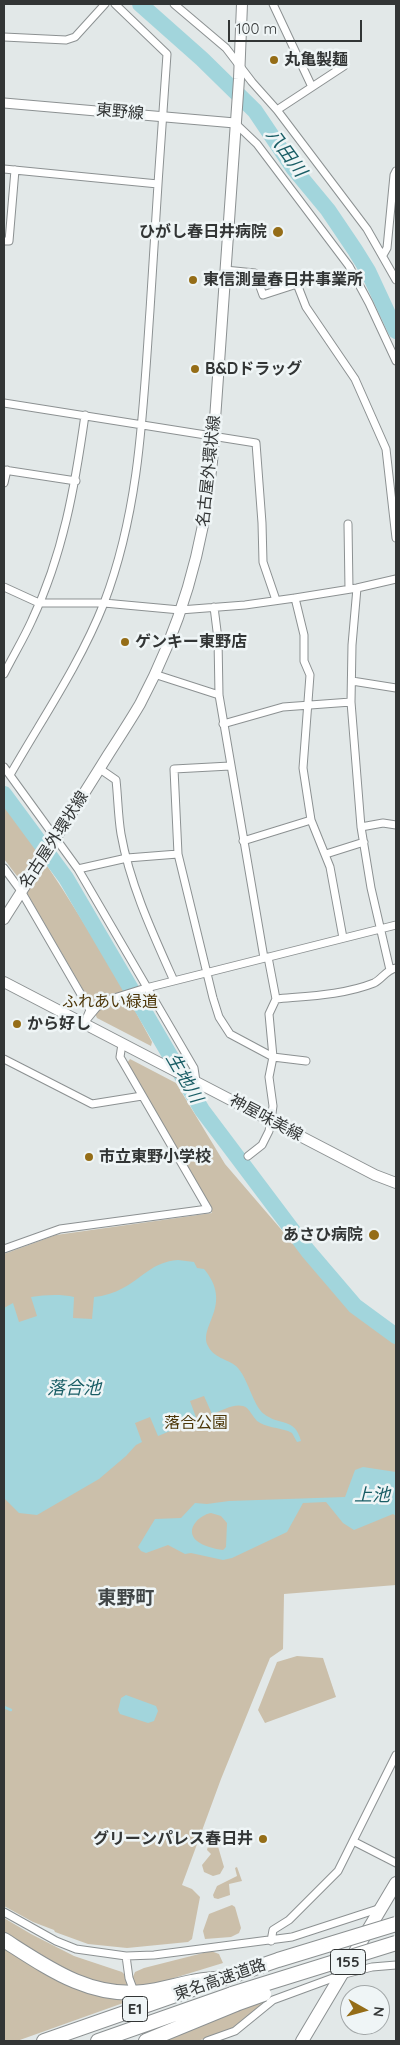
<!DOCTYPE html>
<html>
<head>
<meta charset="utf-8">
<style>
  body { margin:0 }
  #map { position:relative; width:400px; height:2045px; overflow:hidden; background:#e2e8e8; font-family:Quicksand,sans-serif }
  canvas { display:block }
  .frame { position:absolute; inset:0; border:5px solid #323535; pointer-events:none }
  .north { position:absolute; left:340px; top:1985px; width:50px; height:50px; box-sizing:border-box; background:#eff5f6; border:1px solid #a3a8a9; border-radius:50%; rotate:97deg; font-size:14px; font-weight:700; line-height:20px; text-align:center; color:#323535 }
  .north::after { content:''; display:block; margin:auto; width:18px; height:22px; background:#956d17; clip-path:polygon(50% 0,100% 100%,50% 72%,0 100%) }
  .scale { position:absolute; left:228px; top:20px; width:134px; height:22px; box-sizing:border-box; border:2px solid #323535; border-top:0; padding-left:6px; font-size:15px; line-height:18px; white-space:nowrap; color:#323535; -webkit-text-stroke:4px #eff5f6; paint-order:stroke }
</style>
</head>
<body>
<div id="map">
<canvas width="400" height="2045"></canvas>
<div class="frame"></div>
<div class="north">N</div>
<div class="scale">100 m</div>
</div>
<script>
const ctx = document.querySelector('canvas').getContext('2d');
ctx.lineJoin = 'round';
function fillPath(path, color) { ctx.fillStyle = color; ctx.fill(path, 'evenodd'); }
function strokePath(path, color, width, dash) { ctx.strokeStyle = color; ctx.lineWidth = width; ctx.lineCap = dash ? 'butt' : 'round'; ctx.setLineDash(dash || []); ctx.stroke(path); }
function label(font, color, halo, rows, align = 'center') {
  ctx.font = font + ' Quicksand,"Noto Sans JP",sans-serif'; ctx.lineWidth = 5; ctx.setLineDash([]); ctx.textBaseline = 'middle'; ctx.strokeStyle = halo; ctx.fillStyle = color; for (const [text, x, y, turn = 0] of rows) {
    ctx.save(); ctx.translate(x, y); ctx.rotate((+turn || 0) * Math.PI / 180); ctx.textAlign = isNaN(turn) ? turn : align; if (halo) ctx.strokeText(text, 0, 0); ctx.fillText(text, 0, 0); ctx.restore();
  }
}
const green = new Path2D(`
  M4 803C59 880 108 959 152 1042L151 1046 97 1018 89 1000 17 876 4 859Z
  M130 1059 176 1083 225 1164 334 1291 358 1314 396 1343V1585L284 1594 283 1649 270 1658 221 1779 182 1885 192 1889 200 1897 192 1939 188 1942 127 1948 88 1944 55 1932 54 1930 33 1922 4 1906V1254L56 1235 212 1213 127 1063Z
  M297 1656 323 1658 336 1697 265 1723 258 1710 277 1662Z
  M213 1842 217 1843 224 1867 220 1874 213 1876 204 1872 202 1865 211 1854 207 1850 208 1846Z
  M237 1867 242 1881 229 1884 230 1895 218 1899 214 1898 213 1895 217 1886 237 1876 235 1868Z
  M232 1905 235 1907 241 1928 239 1933 231 1937 205 1939 203 1931 209 1914Z
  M4 1918 31 1934 74 1956 122 1972 126 1976 129 1987C75 1984 48 1959 4 1932Z
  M4 1944 47 1973 140 1997 17 2041H4Z
  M211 1951 219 1954 223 1963 161 1982 135 1986 132 1979 135 1972 144 1968Z
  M270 1997 237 2026 198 2041H155Z`);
const water = new Path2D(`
  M178 1260 194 1262 197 1268 204 1269C234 1305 198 1326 208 1346 214 1358 227 1359 236 1366 248 1377 253 1406 264 1414 279 1426 295 1417 301 1441L297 1442 292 1433 288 1431C279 1428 265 1427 257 1421 253 1417 251 1412 247 1408 237 1401 222 1411 212 1414L204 1396 190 1401 197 1420 158 1436 150 1417 135 1423 142 1442 136 1445 126 1456 99 1479 37 1515 19 1513 4 1498V1308L13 1303 19 1322 37 1316 31 1297C45 1295 60 1294 74 1297L73 1318 92 1319 94 1297C104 1296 114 1293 123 1288 144 1277 152 1262 178 1260Z
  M363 1467 396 1472V1516L393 1514 354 1530 343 1523 326 1502 303 1503 287 1532 232 1558 223 1560 191 1553 185 1554 168 1545 146 1553 141 1551 138 1547 155 1519 181 1518 195 1503 207 1504 229 1501 345 1497 355 1470ZM211 1513 221 1516 227 1523 226 1547 223 1550C215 1549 203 1546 197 1541 184 1530 199 1515 211 1513Z
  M126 1695 156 1706 158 1711 154 1721 148 1723 120 1714 118 1710 121 1698Z`);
const stream = new Path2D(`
  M4 1707 11 1710`);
const river = new Path2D(`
  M140 4 202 59 255 111 294 169 328 210 355 250 368 271 396 331
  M4 794 66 878 202 1110 308 1251 355 1306 396 1336`);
const minorTunnel = new Path2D(`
  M134 1991 151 2040`);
const minor = new Path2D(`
  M174 4 226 48 252 82 277 110 367 229 396 280
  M273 4 312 87
  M4 37 66 40 75 37 105 4
  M277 110 344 66
  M235 123 257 144 349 266 369 303 396 361
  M4 169 158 184
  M4 241H9L15 170
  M383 255 387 248 394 175 396 171
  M225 270 255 273 263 295 297 284 306 307 355 379 386 449 396 538
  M4 403 256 443 262 523 263 562 276 600
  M4 470 76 481
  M4 483 7 470
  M348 524 349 589
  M4 587 39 603H104L180 610 245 605 295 598 357 588 396 579
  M357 588 352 645 351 702 361 827 371 888 390 970
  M295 598 304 635V661L310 675 303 768 311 820 330 867 343 938
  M214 607 218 639 219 695 264 958
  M4 674C13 656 24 638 32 620 63 555 75 486 85 415
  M154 674 219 695
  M352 681 396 688
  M223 724 283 707 351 702
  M230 766 174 769 178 854 213 998 219 1017 230 1034 273 1057 306 1061
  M4 767 78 869 194 1068 196 1081
  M100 769 116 780C118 798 118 816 121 834 130 885 153 934 174 981
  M10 775C42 719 80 664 104 603 140 509 143 409 150 310 155 225 161 139 167 54L115 4
  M361 827 383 823 396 825
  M243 841 311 820
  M326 854 364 842
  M4 868 21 891 90 1010 87 1017
  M78 869 127 858 178 854
  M268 957 276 999
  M83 1024 97 1007 111 999 146 988 396 925
  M4 1059 92 1104 142 1096
  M248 1156 262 1145 269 1131 271 1120 273 1106 269 1077 273 1057 269 1014 276 999C308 996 344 995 374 983 382 979 386 970 396 968
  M4 1249 60 1229 208 1209 120 1057 122 1044
  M353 1841 396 1863
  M4 1912 56 1941 76 1949 126 1956 154 1955 292 1937 381 1908
  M271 1941 273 1930 289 1920 338 1871 396 1755
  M126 1956 129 1978 132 1986
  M207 2041 235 2031 273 2000 341 1975 372 1967 396 1965`);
const tertiary = new Path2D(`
  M4 103 235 123`);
const secondary = new Path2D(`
  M4 919C39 864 74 810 108 755 119 738 130 721 140 704 180 629 204 546 212 462L239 79 242 4
  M4 982 375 1175 396 1183`);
const trunk = new Path2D(`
  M302 2041 396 1883`);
const motorway = new Path2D(`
  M4 1940C48 1968 89 1998 144 1992 160 1990 176 1985 192 1982 203 1979 215 1979 226 1978
  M44 2041 193 1989
  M98 2041 232 1994
  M146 2041 236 2004`);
const motorwayBridge = new Path2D(`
  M226 1978 278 1960 396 1924
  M232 1994 396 1943
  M236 2004 264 1994`);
const markers = [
  [274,60,5,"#956d17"],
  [278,232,6,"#956d17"],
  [193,280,5,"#956d17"],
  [195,369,5,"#956d17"],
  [125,642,5,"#956d17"],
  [17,1024,5,"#956d17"],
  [89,1157,5,"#956d17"],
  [374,1235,6,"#956d17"],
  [263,1839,5,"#956d17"]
];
const shields = [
  [348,1962,35],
  [135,2009,25]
];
const shieldNames = [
  ["155",348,1962],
  ["E1",135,2009]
];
const poiNames = [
  ["丸亀製麺",284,60],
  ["ひがし春日井病院",267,232,"right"],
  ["東信測量春日井事業所",203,280],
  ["B&Dドラッグ",205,369],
  ["ゲンキー東野店",135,642],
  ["から好し",27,1024],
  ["市立東野小学校",99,1157],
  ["あさひ病院",363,1235,"right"],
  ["グリーンパレス春日井",253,1839,"right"]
];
const streetNames = [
  ["東野線",120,112,5],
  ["名古屋外環状線",209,471,-84],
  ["名古屋外環状線",54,840,-57],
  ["神屋味美線",266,1118,28],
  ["東名高速道路",220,1980,-19]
];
const parkNames = [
  ["ふれあい緑道",110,1002],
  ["落合公園",196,1423]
];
const waterNames = [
  ["八田川",286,153,54],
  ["生地川",184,1078,60],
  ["落合池",74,1389],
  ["上池",372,1496]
];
const quarterNames = [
  ["東野町",126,1598]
];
fillPath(green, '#cbbfaa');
fillPath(water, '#a2d5dc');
strokePath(stream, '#a2d5dc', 2.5);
strokePath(river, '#a2d5dc', 16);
strokePath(minorTunnel, '#bfc4c4', 7, [7, 3.5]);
strokePath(minor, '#8c9192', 9);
strokePath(tertiary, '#8c9192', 11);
strokePath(secondary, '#8c9192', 12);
strokePath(trunk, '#8c9192', 14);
strokePath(motorway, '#8c9192', 16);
strokePath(minor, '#fff', 7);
strokePath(tertiary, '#fff', 9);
strokePath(secondary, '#fff', 10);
strokePath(trunk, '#fff', 12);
strokePath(motorway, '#fff', 14);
strokePath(motorwayBridge, '#8c9192', 16, []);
strokePath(motorwayBridge, '#fff', 14);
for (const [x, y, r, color] of markers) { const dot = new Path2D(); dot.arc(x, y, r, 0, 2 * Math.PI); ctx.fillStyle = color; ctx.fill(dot); strokePath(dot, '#eff5f6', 2); }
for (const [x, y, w] of shields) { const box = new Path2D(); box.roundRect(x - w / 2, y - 12.5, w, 25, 4); ctx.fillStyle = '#eff5f6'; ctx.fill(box); strokePath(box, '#323535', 1); }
label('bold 15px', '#323535', null, shieldNames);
label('bold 16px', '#323535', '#eff5f6', poiNames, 'left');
label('16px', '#323535', '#eff5f6', streetNames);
label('16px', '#4d3709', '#eff5f6', parkNames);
label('italic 18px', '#195d65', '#eff5f6', waterNames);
label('bold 19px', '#414647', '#eff5f6', quarterNames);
</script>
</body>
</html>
